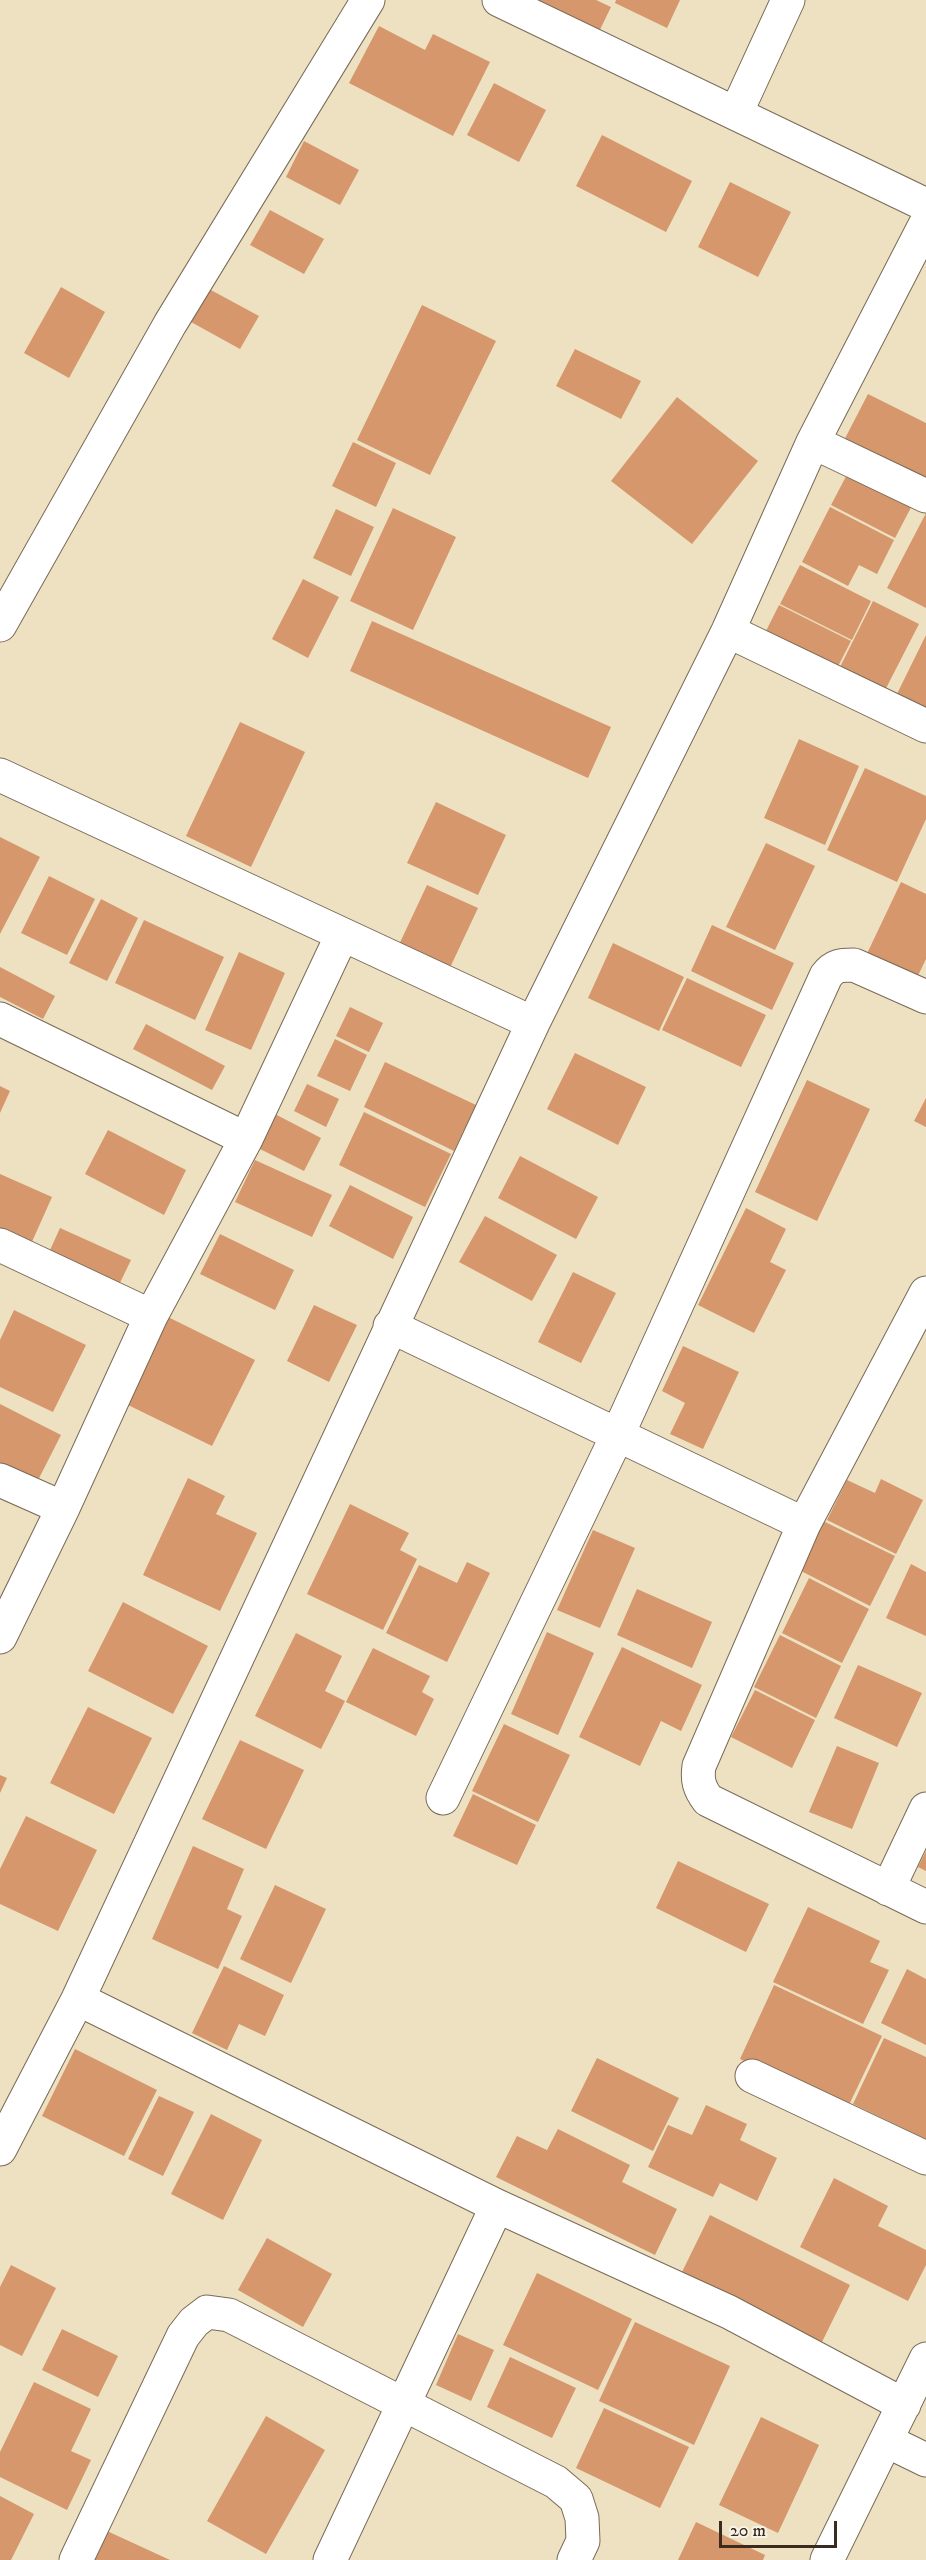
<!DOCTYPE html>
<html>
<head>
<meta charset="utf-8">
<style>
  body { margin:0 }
  #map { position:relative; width:926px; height:2560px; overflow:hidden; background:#ede1c2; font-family:"IM FELL DW Pica",serif }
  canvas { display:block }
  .scale { position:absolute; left:719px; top:2521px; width:118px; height:27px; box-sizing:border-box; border:3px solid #3b2a1e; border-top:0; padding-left:8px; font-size:18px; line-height:21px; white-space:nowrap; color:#3b2a1e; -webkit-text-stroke:4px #f7f3e8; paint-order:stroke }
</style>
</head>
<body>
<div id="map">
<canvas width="926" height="2560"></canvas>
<div class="scale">20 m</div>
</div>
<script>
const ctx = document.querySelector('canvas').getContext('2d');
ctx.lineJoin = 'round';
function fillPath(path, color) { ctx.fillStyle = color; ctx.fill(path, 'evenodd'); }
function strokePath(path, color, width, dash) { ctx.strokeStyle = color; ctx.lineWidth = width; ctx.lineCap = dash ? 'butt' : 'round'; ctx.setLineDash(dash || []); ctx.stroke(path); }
const building = new Path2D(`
  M534 0H596L611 7 594 42Z
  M616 0H680L667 28 615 3Z
  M379 26 425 50 433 34 490 62 453 136 349 83Z
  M494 83 546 110 519 162 467 135Z
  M602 135 692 181 666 232 576 186Z
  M304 141 359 170 340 205 286 177Z
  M730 182 791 212 758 277 698 247Z
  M270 210 324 239 304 274 250 245Z
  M61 287 105 312 69 378 24 353Z
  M209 289 259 316 240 349 191 322Z
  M422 305 496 341 430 475 357 440Z
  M575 349 641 381 621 419 556 386Z
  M868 394 926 423V481L839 450Z
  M677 397 758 461 692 544 611 481Z
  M353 442 396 463 376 507 332 486Z
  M852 465 916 498 895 538 831 505Z
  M830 507 894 540 877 574 859 565 848 586 802 562Z
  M393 508 456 537 413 630 350 601Z
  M336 509 374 527 351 576 313 558Z
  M926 513V608L887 588Z
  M800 565 871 601 852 640 780 604Z
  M303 579 339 597 308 658 272 639Z
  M873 601 919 624 880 700 835 677Z
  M779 605 851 641 833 676 761 641Z
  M372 621 611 727 588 778 350 671Z
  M926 635V718L893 702Z
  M240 722 305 752 251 867 186 836Z
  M799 739 859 766 825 845 764 818Z
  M865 768 926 796V819L897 882 827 850Z
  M436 802 506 835 478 895 407 863Z
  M0 837 40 857 0 934Z
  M766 843 815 866 775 950 726 927Z
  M49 876 95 899 67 955 21 933Z
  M901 882 926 894V959L913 986 863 962Z
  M427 885 478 908 447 974 396 951Z
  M101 899 138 918 107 981 69 963Z
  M144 920 224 957 195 1020 115 983Z
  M712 925 794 963 772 1010 691 971Z
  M613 943 684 977 659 1031 588 998Z
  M239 952 285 973 251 1050 205 1030Z
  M0 967 55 996 43 1019 0 997Z
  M687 978 766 1015 741 1067 662 1030Z
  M350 1007 383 1023 369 1052 336 1036Z
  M146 1024 225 1066 212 1090 133 1049Z
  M335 1039 367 1055 350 1091 317 1076Z
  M575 1053 646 1087 618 1145 547 1109Z
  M385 1062 476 1105 454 1151 364 1107Z
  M807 1080 870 1109 817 1221 755 1192Z
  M307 1084 339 1099 326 1127 294 1111Z
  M0 1086 10 1091 0 1113Z
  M926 1098V1127L914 1121Z
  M364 1112 451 1154 425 1207 339 1165Z
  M273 1113 321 1138 304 1171 256 1147Z
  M108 1130 186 1170 164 1215 85 1174Z
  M520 1156 598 1197 576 1239 498 1198Z
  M255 1160 332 1195 312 1237 235 1202Z
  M0 1174 52 1197 31 1244 0 1231Z
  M350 1185 413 1217 393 1259 329 1226Z
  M746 1208 786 1229 770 1262 786 1270 754 1333 698 1305Z
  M485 1216 557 1255 532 1301 459 1262Z
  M60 1228 131 1260 116 1291 46 1259Z
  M220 1234 294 1270 275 1310 200 1274Z
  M573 1272 616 1293 581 1363 538 1342Z
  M314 1305 357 1325 329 1382 287 1361Z
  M14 1310 86 1345 53 1412 0 1387V1340Z
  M168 1317 255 1360 212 1446 126 1404Z
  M683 1346 739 1372 703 1449 670 1434 685 1403 662 1391Z
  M0 1404 61 1435 34 1488 0 1470Z
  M188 1478 225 1496 216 1514 257 1533 220 1611 143 1575Z
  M881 1479 923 1500 896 1554 827 1520 847 1480 875 1493Z
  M350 1504 409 1533 400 1550 417 1559 383 1630 307 1594Z
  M823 1521 895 1556 870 1606 799 1570Z
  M593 1530 635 1548 600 1628 557 1610Z
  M467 1562 490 1573 447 1662 386 1633 419 1565 457 1583Z
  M911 1564 926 1572V1636L886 1618Z
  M809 1578 869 1609 842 1663 782 1633Z
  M637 1589 712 1622 692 1668 617 1635Z
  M123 1602 208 1646 173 1714 88 1671Z
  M547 1632 594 1653 558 1735 511 1714Z
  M296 1633 342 1656 325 1691 345 1701 321 1749 255 1716Z
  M780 1635 841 1666 816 1718 754 1687Z
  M622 1647 702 1685 681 1731 661 1721 640 1766 579 1737Z
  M373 1648 430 1676 422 1692 434 1699 416 1736 346 1702Z
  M858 1665 922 1693 897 1747 834 1718Z
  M755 1690 815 1720 792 1768 731 1737Z
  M88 1707 152 1738 114 1814 50 1783Z
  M504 1724 570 1755 538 1822 472 1791Z
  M240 1740 304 1770 266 1849 202 1819Z
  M837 1746 879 1763 852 1829 809 1812Z
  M0 1775 7 1778 0 1793Z
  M473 1794 536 1825 517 1865 453 1836Z
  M26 1816 97 1850 58 1931 0 1904V1869Z
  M193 1846 244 1869 227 1909 242 1916 218 1969 152 1939Z
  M926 1851V1871L918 1867Z
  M678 1861 769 1904 746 1952 656 1908Z
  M275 1885 326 1909 291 1983 240 1959Z
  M808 1907 880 1941 870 1962 889 1970 863 2024 773 1982Z
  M224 1966 284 1995 265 2036 239 2024 227 2050 192 2033Z
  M907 1969 926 1979V2045L881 2023Z
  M774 1985 882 2036 847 2109 740 2059Z
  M884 2038 926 2057V2139L853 2104Z
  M75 2049 157 2090 124 2156 42 2116Z
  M597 2058 679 2098 653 2151 571 2111Z
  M159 2096 194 2112 163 2176 128 2159Z
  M706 2105 747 2124 740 2140 777 2158 757 2201 720 2183 713 2197 648 2167 668 2125 692 2135Z
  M211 2114 262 2140 223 2220 171 2194Z
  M558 2129 630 2165 622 2182 677 2209 655 2255 496 2177 517 2136 547 2150Z
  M834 2178 888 2206 878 2226 926 2250V2265L908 2301 800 2247Z
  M710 2215 850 2285 822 2342 682 2272Z
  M267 2238 332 2274 303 2327 238 2290Z
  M11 2265 56 2288 22 2356 0 2345V2287Z
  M537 2273 632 2319 598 2390 503 2345Z
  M635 2322 730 2366 694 2445 599 2401Z
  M62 2329 118 2356 98 2397 42 2370Z
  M458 2334 494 2350 471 2401 436 2385Z
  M510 2357 576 2388 552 2438 487 2407Z
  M34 2382 91 2409 71 2451 91 2460 67 2510 0 2477V2452Z
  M604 2408 689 2447 660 2508 576 2468Z
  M266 2416 325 2450 266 2554 207 2521Z
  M761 2417 819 2445 778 2533 719 2505Z
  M0 2496 34 2514 11 2560H0Z
  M696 2522 765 2555 763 2560H678Z
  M107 2531 170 2560H94Z`);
const minor = new Path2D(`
  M499 0 926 205
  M736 113 788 0
  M813 442 926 496
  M0 625 170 324 368 0
  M728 631 926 726
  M0 775 533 1023
  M0 1019 246 1139
  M0 1245 151 1316
  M926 1293 804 1524 699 1766C697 1780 699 1788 708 1800L926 1907
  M390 1326 804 1524
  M0 1480 63 1508
  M0 1637 63 1508 151 1316 246 1139 342 935
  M443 1798 618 1434 826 976C834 965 841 965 854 965L926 997
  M888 1889 926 1809
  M78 1999 497 2206 729 2312 904 2405
  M752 2076 926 2158
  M0 2149 78 1999 533 1023 728 631 813 442 926 223
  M887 2441 926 2460
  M76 2560 183 2336 194 2322 207 2312 229 2315 556 2482 576 2499 582 2518 583 2541 574 2560
  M330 2560 497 2206
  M827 2560 926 2359`);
fillPath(building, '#d5976b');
strokePath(minor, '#796a57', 35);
strokePath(minor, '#fff', 33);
</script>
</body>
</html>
